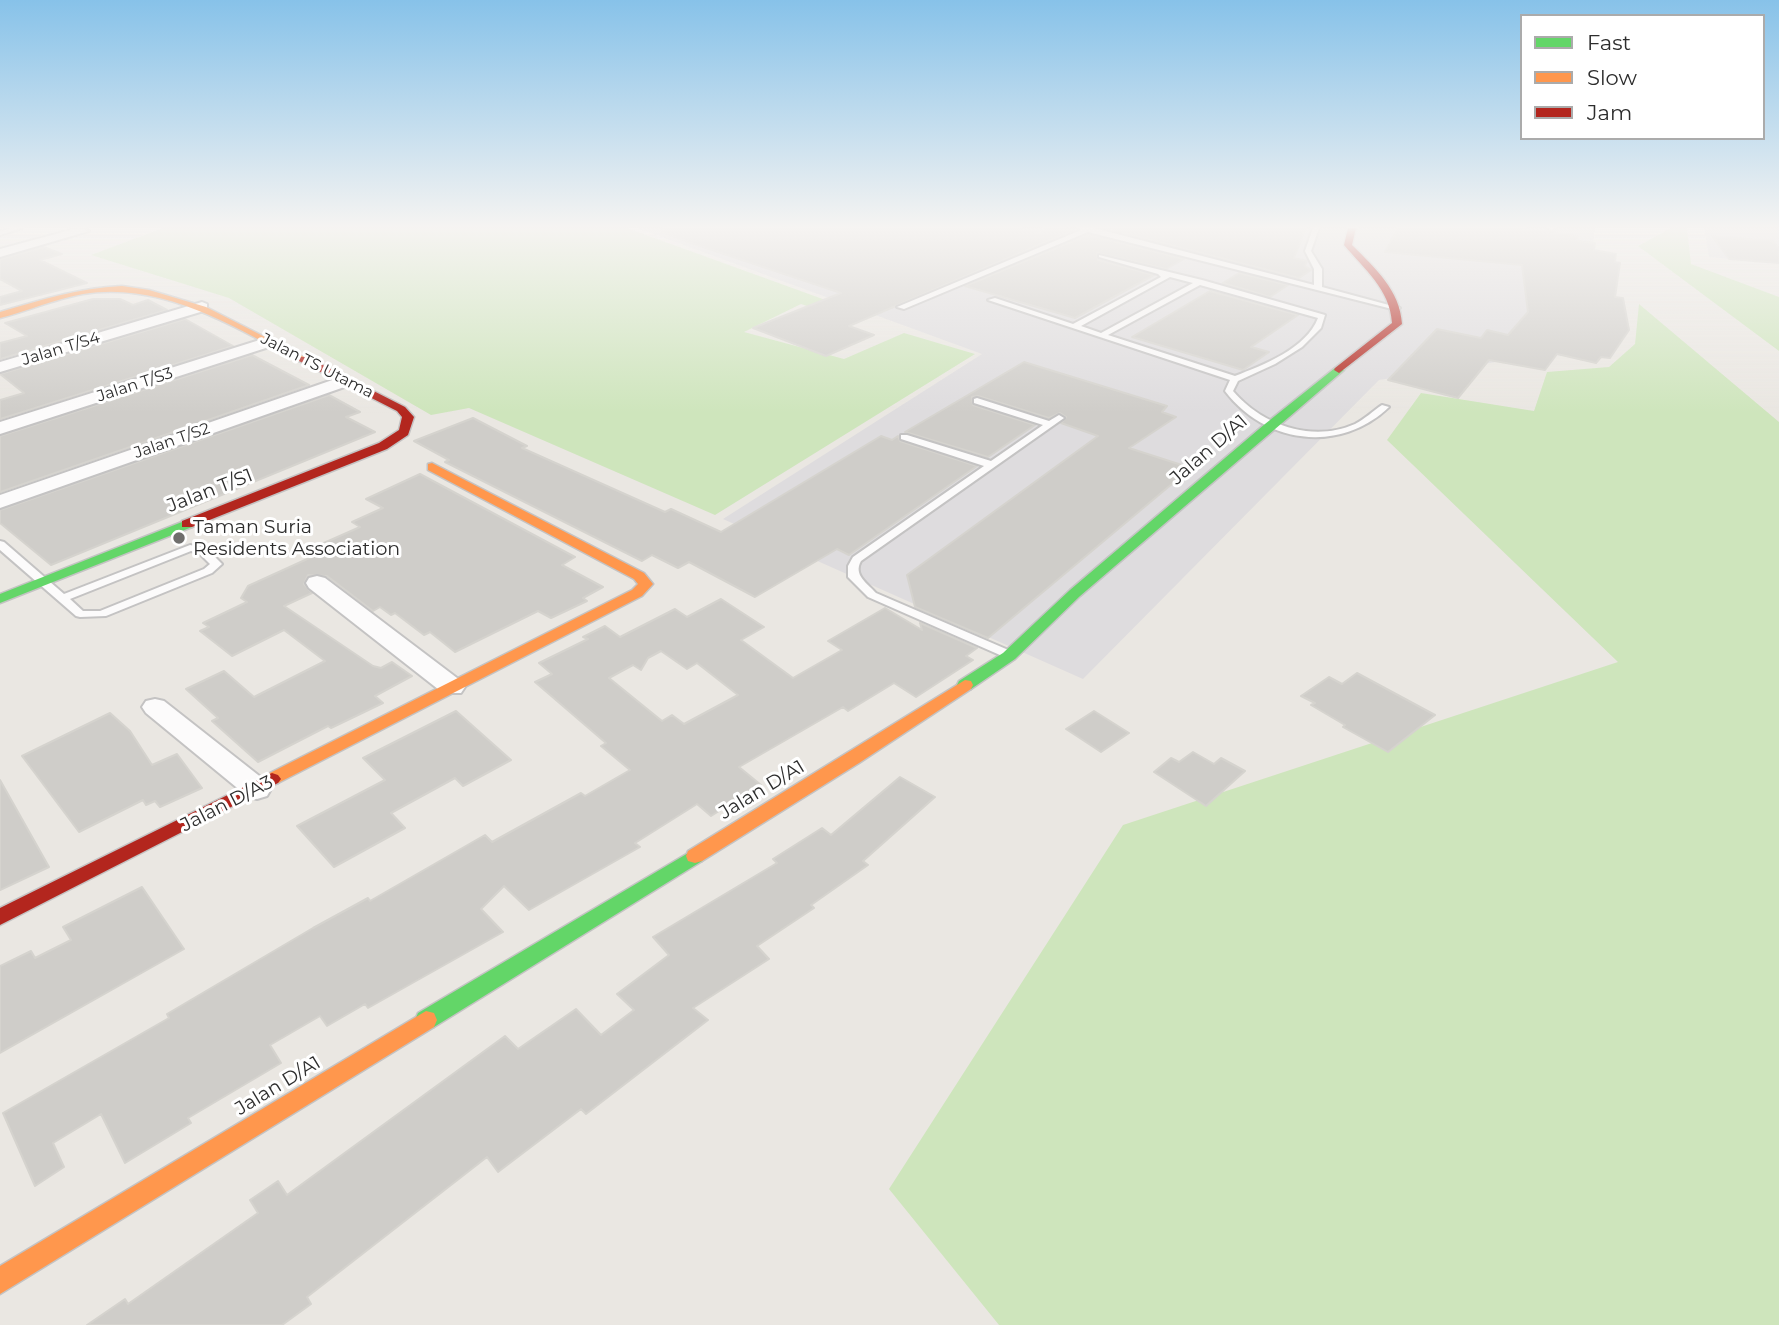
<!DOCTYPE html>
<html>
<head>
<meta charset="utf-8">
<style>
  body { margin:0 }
  #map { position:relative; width:1779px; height:1325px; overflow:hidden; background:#eae7e2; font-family:Montserrat,sans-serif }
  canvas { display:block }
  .legend { position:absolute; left:1520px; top:14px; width:245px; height:126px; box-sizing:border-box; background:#fff; border:2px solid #ababab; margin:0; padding:9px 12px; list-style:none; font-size:21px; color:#2d2d2d }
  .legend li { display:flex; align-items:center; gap:14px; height:35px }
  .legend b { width:35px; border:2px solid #ababab }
</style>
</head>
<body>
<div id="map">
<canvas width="1779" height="1325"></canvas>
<ul class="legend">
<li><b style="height:9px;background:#63d668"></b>Fast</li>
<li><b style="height:9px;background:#ff974d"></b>Slow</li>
<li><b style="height:9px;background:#b3261e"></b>Jam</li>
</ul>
</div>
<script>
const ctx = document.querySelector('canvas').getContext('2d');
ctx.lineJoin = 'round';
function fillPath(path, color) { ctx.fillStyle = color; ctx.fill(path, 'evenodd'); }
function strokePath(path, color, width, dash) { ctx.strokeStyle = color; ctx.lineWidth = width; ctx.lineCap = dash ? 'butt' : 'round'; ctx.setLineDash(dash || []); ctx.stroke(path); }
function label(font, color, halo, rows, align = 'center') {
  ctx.font = font + ' Montserrat,sans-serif'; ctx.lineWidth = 6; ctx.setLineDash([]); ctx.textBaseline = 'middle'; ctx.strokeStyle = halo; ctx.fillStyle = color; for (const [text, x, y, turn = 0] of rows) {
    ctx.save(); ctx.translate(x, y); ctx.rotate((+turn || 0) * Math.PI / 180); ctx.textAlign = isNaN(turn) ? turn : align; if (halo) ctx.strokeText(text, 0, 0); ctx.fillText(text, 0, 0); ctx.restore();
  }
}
const industrial = new Path2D(`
  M637 228H1595L1581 349 1379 380 1083 679 723 519 982 354Z
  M1704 228H1779V264L1709 257Z`);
const green = new Path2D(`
  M163 228H627L853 310 836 316 801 304 744 332 844 359 904 333 975 354 715 515 469 408 431 415 229 298 91 255Z
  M1671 228H1687L1691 264 1779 297V351L1638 246Z
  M1639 304 1779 422V1325H999L889 1189 1123 825 1618 662 1387 440 1421 393 1534 411 1547 372 1609 367 1635 344Z`);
const building = new Path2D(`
  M663 228H1019L1043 234 1044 228 1076 229 849 326 874 335 826 356 753 328 841 293 688 242 662 232Z
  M1104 228H1306L1294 258 1307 261 1305 266 1311 270 1299 278Z
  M1398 228H1520L1578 236 1577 241 1595 243 1594 250 1616 254 1615 262 1620 263 1615 297 1623 298 1629 330 1610 358 1601 357 1596 363 1557 354 1545 370 1489 360 1458 398 1388 380 1437 329 1481 338 1487 330 1508 335 1528 312 1522 265 1385 252Z
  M1088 235 1184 259 1166 269 1097 253 1098 260 1154 275 1075 318 965 286Z
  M1712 236 1773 241 1779 248V263L1729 259Z
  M44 247 62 254 40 260 87 283 0 305V297L22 291 0 279V259Z
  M1239 273 1288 285 1270 297 1223 283Z
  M1210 291 1298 315 1251 347 1269 352 1243 370 1132 337Z
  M93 299H120L133 305 148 300 167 310 0 359V343L27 336 5 323Z
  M185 319 233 346 0 419V400L24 393 0 374Z
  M252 355 309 385 0 492V436Z
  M1024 362 1167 406 1162 412 1176 417 1129 448 1191 468 988 638 915 607 907 575 1098 436 1061 423 1066 417 1060 413 1049 418 978 396 972 397 973 405 1035 425 988 457 905 432Z
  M329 395 360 412 346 417 375 432 51 565 0 523V510Z
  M473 418 527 446 522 448 665 512 671 509 721 532 881 436 892 440 898 436 900 441 977 466 849 555 837 549 755 597 689 562 678 568 652 555 642 561 445 462 449 460 414 441Z
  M420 474 575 557 562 565 603 587 583 598 587 601 551 618 538 611 455 652 430 632 424 635 395 613 391 615 380 607 373 611 327 576 308 575 304 584 312 593 284 606 373 666 381 668 392 662 412 676 375 696 383 703 331 728 328 726 258 762 212 721 218 718 186 689 224 671 254 697 325 661 284 630 232 656 200 631 209 627 203 623 247 602 241 598 248 586 316 555 308 550 360 527 352 522 383 508 366 499Z
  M721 599 764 627 741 640 793 678 842 650 828 641 885 608 922 630 920 623 977 648 966 656 973 660 916 697 894 683 848 711 843 707 739 767 761 785 711 816 697 804 635 843 640 847 529 910 504 886 481 909 503 932 368 1008 365 1004 327 1026 320 1016 270 1045 281 1063 188 1118 191 1123 125 1163 101 1114 53 1143 64 1167 35 1186 3 1113 169 1018 167 1014 313 928 368 898 370 901 485 835 492 842 581 793 585 796 630 770 601 746 606 743 535 682 552 674 539 663 588 639 583 637 605 626 620 637 675 609 687 617ZM661 651 687 669 697 663 738 695 684 724 672 715 662 721 609 678 633 665 641 670 648 658Z
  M1357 673 1435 715 1388 752 1343 727 1345 725 1311 705 1315 703 1301 696 1329 677 1342 684Z
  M456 711 511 760 463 786 455 778 391 813 405 828 334 867 297 826 385 780 363 758Z
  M1094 711 1129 733 1101 752 1066 729Z
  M110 713 130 731 152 765 177 754 202 788 160 807 155 801 146 805 143 800 79 832 22 756Z
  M1193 752 1214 764 1221 758 1245 771 1206 806 1154 772 1171 758 1179 762Z
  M900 777 935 797 863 861 868 865 811 905 814 908 757 946 769 959 693 1008 708 1020 586 1114 581 1109 498 1172 487 1157 307 1297 311 1304 282 1325H87L125 1299 128 1304 258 1213 250 1200 278 1181 287 1195 505 1036 518 1049 576 1009 601 1035 634 1010 617 994 669 955 653 937 777 863 773 859 822 828 831 835Z
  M0 780 49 867 0 890Z
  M142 887 184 949 0 1053V966L31 951 35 958 71 940 63 927Z`);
const lane = new Path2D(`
  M12 228H22L0 235V231Z
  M1078 228H1094L1314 285V269L1305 251 1313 228H1319L1311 251 1322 269V287L1400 308 1396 310 1088 232 904 309 897 307 1081 230Z
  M1548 228H1554V229L1551 231Z
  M1099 255 1202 280 1325 315 1321 328 1302 347 1275 364 1238 381 1233 391C1262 425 1312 443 1355 424 1365 419 1373 411 1382 405L1389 407C1340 454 1265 444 1225 391L1230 380 988 300 995 298 1073 324 1161 277 1158 274 1099 257ZM1170 277 1193 283 1101 333 1081 326ZM1200 285 1318 318C1306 349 1263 365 1235 376L1108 335Z
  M977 398 1049 421 1059 415 1064 418 861 561C853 575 867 583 876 593L1013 652 1015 655 1013 658 1009 659 868 597 848 577V566L853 557 984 466 901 439V435H907L991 461 1043 425 974 403V399Z
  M0 541 4 542 64 594 190 545 206 548 222 564 212 573 106 616 80 617 76 616 0 550ZM191 551 199 553 210 564 204 569 100 611H83L70 599Z`);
const street = new Path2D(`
  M78 228 89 231 0 257V249Z
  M202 302 207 304V310L0 372V362Z
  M269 337 277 342 275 345 0 434V422Z
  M344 376 353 381 350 385 0 508V495Z
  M317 576 325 578 461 681 465 687 461 693H443L309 588 306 583 309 578Z
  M155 699 164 701 267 782 271 789 267 796 257 799 247 796 146 713 142 707 146 701Z`);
const fast = new Path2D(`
  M1335 368 1344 370 1080 596 1015 659 971 689H959L957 685 959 681 1003 653 1070 590 1265 424Z
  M187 520 192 521V527L0 603V594Z
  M695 849 702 851 704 856 702 861 434 1027 426 1029 418 1027 415 1020 418 1013Z`);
const slow = new Path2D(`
  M122 286 149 290 206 307 308 359 299 361C233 326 161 281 83 294 54 299 28 311 0 318V312C41 300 78 288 122 286Z
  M432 463 644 573 653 584 642 596 278 783H266L263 779 266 775 632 590 638 584 634 579 428 470V464Z
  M965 680 971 681 973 685 971 689 859 763 702 861 695 863 688 861 686 856 688 851Z
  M426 1011 434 1013 437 1020 434 1027 0 1294V1266Z`);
const jam = new Path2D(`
  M1348 228H1356L1352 245C1375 268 1400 290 1402 324L1339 373 1334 370 1335 368 1392 323C1390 289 1364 269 1344 245Z
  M299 357H307L405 407 414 417 408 435 387 449 192 527H182V521L379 443 399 430 402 417 397 411 299 361Z
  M272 773 278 775 281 779 278 783 0 925V908Z`);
const markers = [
  [179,538,7,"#6f6e6c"]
];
const farStreetnames = [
  ["Jalan T/S4",61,349,-17],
  ["Jalan TS Utama",317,366,27],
  ["Jalan T/S3",135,385,-18],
  ["Jalan T/S2",172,441,-19]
];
const streetNames = [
  ["Jalan D/A1",1209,450,-41],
  ["Jalan T/S1",210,491,-21],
  ["Jalan D/A1",762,790,-31],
  ["Jalan D/A3",227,804,-27],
  ["Jalan D/A1",278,1086,-31]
];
const poiNames = [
  ["Taman Suria",193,527],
  ["Residents Association",193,549]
];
fillPath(industrial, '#dedcde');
fillPath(green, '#cee5bc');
fillPath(building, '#cfcdc9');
strokePath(building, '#d5d3ce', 2);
strokePath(lane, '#c4c3c3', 4);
strokePath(street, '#c4c3c3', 4);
strokePath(fast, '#c4c3c3', 3);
strokePath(slow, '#c4c3c3', 3);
strokePath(jam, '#c4c3c3', 3);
fillPath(lane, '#fcfbfb');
fillPath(street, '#fcfbfb');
fillPath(fast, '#63d668');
fillPath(slow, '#ff974d');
fillPath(jam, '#b3261e');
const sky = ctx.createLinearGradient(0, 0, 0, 413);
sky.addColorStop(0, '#87c2e9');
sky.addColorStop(0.55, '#f6f4f2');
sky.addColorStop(1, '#f6f4f200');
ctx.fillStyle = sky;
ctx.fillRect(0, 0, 1779, 413);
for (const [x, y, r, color] of markers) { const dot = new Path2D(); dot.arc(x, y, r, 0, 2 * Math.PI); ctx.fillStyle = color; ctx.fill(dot); strokePath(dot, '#fff', 2.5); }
label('16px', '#2d2d2d', '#fff', farStreetnames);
label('19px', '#2d2d2d', '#fff', streetNames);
label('19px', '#2d2d2d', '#fff', poiNames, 'left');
</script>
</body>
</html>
